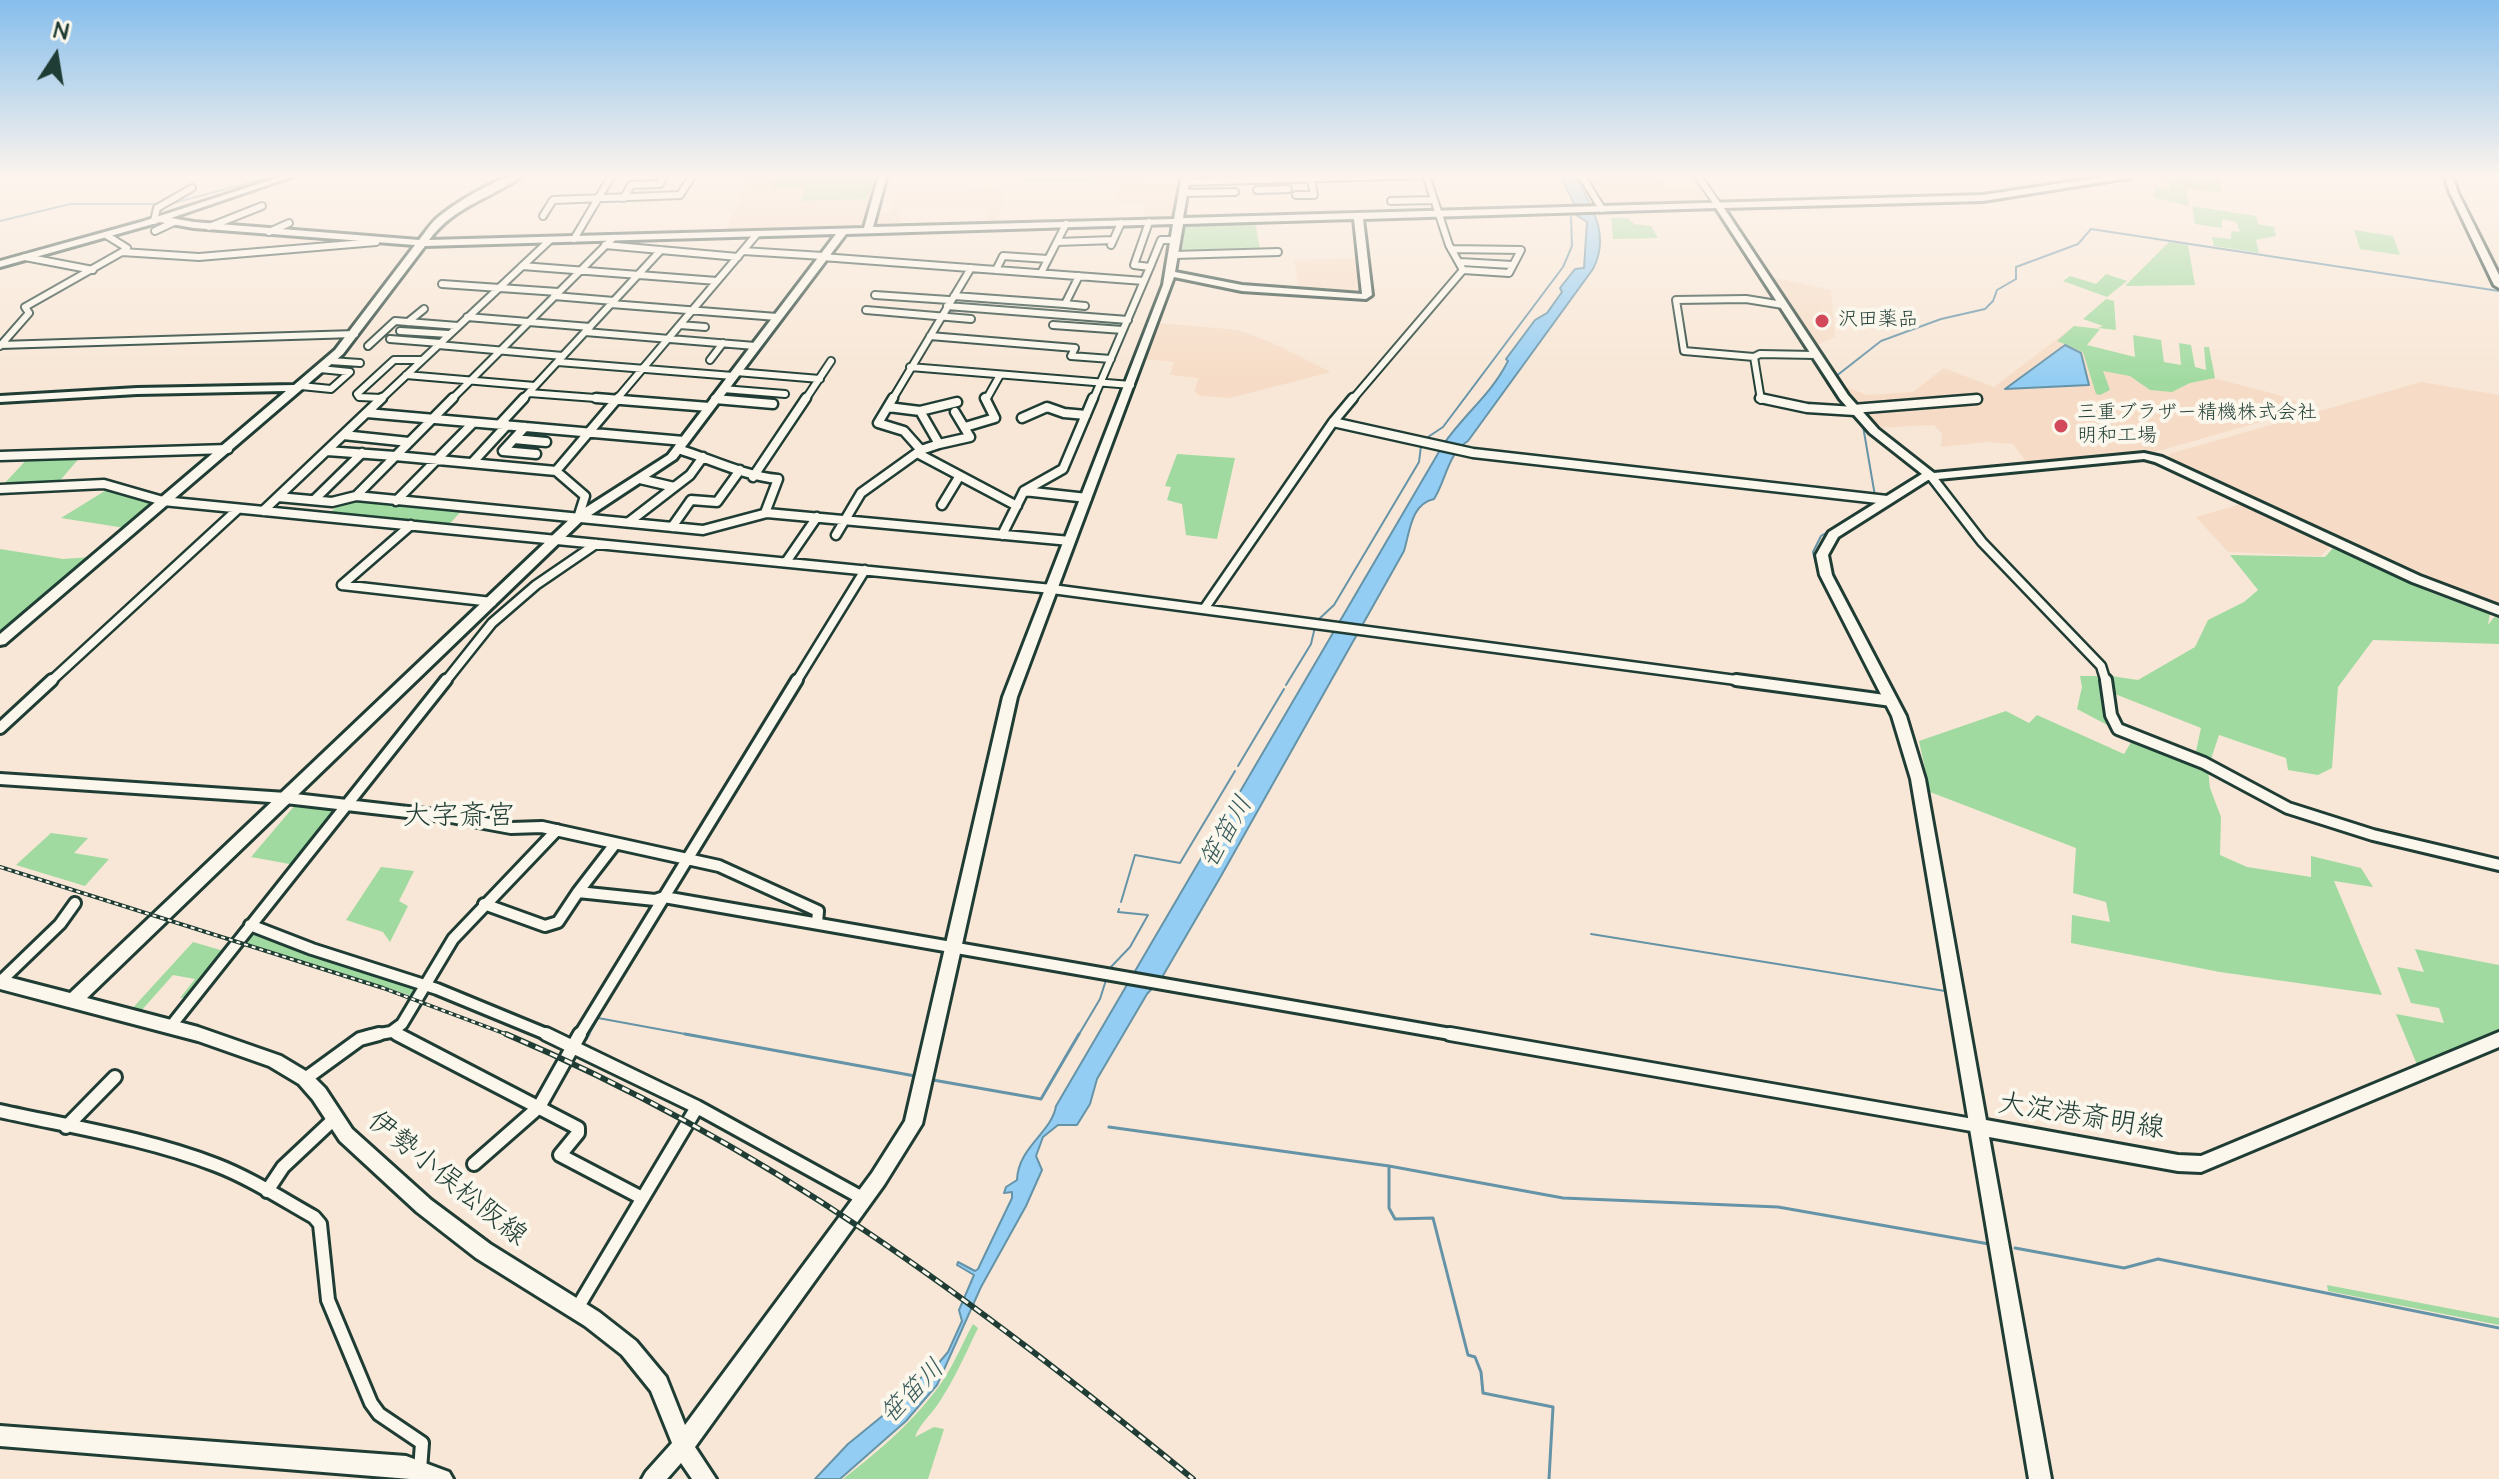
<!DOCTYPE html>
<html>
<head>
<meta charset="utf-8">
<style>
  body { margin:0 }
  #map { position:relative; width:2499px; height:1479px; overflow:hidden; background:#f8e7d6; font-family:"Architects Daughter",sans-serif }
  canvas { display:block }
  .north { position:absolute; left:16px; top:16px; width:80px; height:80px; -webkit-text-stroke:6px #fbf7ec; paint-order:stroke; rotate:12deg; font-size:22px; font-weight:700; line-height:32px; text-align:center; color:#1f3d34 }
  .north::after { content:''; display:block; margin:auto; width:28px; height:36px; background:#1f3d34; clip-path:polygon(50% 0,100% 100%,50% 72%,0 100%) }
</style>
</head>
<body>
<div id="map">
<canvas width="2499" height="1479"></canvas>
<div class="north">N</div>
</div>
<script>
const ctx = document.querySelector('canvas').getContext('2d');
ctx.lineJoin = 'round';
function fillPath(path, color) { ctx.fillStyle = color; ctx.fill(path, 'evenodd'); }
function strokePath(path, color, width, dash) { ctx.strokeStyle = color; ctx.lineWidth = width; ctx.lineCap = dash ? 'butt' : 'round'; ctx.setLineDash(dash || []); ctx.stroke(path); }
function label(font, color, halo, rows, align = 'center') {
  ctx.font = font + ' "Architects Daughter","Klee One",sans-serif'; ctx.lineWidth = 8; ctx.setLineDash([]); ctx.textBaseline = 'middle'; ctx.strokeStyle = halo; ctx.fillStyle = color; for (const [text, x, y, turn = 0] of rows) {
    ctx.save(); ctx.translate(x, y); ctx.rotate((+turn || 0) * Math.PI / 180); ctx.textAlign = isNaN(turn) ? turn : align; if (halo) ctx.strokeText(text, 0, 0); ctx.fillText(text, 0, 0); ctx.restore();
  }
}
const built = new Path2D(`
  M750 175H878L865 223 860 226 725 233Z
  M1583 175H1658L1667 187 1703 186 1714 204 1602 206Z
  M1178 183 1172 216 1166 219 1145 220 1144 202 1116 203V184Z
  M1004 188 998 224 986 225 988 206H939L898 208 897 214 902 215 901 222 872 225 875 213 890 212 896 191Z
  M1359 258 1363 293 1360 295 1299 290 1294 260Z
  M1767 276 1831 290 1835 337 1815 346Z
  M1158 323 1238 330 1273 343 1331 372 1230 398 1200 396 1194 391 1199 378 1170 375 1174 362 1143 359Z
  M2074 326 2100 329 2087 345 2275 394 2313 407 2151 453 2028 464 2013 444 1987 442 1941 447 1942 434 1934 425 1875 428 1838 384 1867 395 1913 392 1944 368 1994 387Z
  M2421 382 2499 395V608L2455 593 2341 542 2353 531 2340 541 2168 460 2169 454Z
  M2244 503 2332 544 2321 556 2228 552 2196 517Z`);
const green = new Path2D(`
  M777 175H877L866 199 801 201 806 187 772 188Z
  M1024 175H1152V178L1027 183 1023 182Z
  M2156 175H2183L2219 181 2222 193 2186 188 2189 206 2154 198 2155 187 2170 189 2169 180 2156 178Z
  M2192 206 2256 216 2258 224 2274 227 2276 236 2256 240 2259 253 2214 246 2212 237 2231 239V231L2240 232 2236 222 2222 219V228L2195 224Z
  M1611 218H1627L1634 224 1651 226 1658 238 1613 239Z
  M1255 221 1260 250 1182 251 1185 226 1190 223Z
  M2354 230 2393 236 2400 255 2360 249Z
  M2169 242 2188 245 2195 285 2125 286Z
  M2106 274 2127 281 2107 297 2063 281 2070 276 2096 284Z
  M2106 299 2114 301 2116 330 2098 328 2103 326 2083 319Z
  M2074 326 2100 329 2087 345 2135 357 2133 335 2161 340 2164 362 2181 365 2179 343 2191 345 2195 367 2206 370 2204 347H2209L2215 378 2190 383 2172 392 2150 390 2130 376 2103 371 2110 390 2100 395 2096 394 2083 352 2057 341Z
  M1177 454 1235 458 1217 539 1186 535 1182 504 1167 500 1171 487 1165 486Z
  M82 455 57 484 2 486 30 456Z
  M108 489 154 503 125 528 61 518Z
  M354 498 463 509 447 527 328 515 341 502Z
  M2333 548 2432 593 2490 614 2488 625 2494 617 2499 618V644L2373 640 2338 687 2332 768 2318 775 2288 770 2286 758 2219 735 2210 762 2195 756 2201 728 2115 694H2106L2105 714 2111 727 2077 709 2082 687 2080 676H2097L2104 683H2112L2111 676 2138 680 2195 647 2208 620 2244 602 2258 590 2230 555 2325 557Z
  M0 549 63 559 92 557 0 637Z
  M2006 711 2029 723 2037 715 2124 754 2133 739 2208 769 2210 788 2221 817 2220 855 2247 867 2311 877V856L2361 868 2373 887 2334 881 2382 995 2220 972 2071 943 2072 915 2110 922 2106 902 2073 893 2076 848 1930 792 1919 741Z
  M296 804 343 805 295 865 251 857Z
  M51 833 88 838 74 853 109 859 85 886 16 865Z
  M381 867 414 871 399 901 408 906 390 942 383 932 346 920Z
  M250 934 416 989 418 990 415 997 243 942Z
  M193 942 224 951 190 997 180 998 195 979 173 975 141 1011 129 1012Z
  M2415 949 2499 965V1033L2418 1067 2396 1014 2444 1023 2439 1008 2411 1003 2397 967 2424 972Z
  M2327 1285 2499 1318V1325L2328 1291Z
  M973 1324 978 1328C966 1353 955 1378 940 1401 932 1414 920 1423 915 1437L934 1427 944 1429 928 1479H843C880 1450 917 1419 944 1379 955 1362 963 1342 973 1324Z`);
const water = new Path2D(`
  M1560 175H1575C1591 206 1611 234 1593 269L1468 441C1448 453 1446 480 1434 499 1411 504 1410 531 1404 551L1221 876 1161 979 1147 994 1097 1079 1090 1104 1077 1125H1058L1043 1137 1036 1156 1042 1170 1026 1206 981 1287 937 1385 906 1421 840 1479H815L848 1444 886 1413 915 1381 931 1372 948 1352 962 1321 959 1310 974 1275 957 1265 958 1262 975 1271 978 1269 1012 1198V1192L1004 1193 1006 1187 1017 1180C1018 1147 1052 1132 1056 1106L1443 445C1464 414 1491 395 1508 361L1506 359 1535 320 1547 313 1562 292 1560 288 1575 269 1584 268 1587 222 1573 213 1578 212Z
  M2065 345 2081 353 2089 385 2005 389Z`);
const streamFar1 = new Path2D(`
  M173 203 280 175
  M0 221 70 204H161
  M1835 377 1881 341 1941 319 1985 309 1993 301 1997 290 2016 279V267L2078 244 2091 229 2499 291
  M1830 381 1827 383 1845 407
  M1852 415 1863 426 1875 496
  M1425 439 1443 427 1563 267 1572 246 1571 217
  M1318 620 1334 605 1419 462 1421 446
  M1863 660 1819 575 1813 552 1821 536 1875 502
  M1286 685 1311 644 1315 627
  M1238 766 1284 689
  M1121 902 1135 855 1180 863 1235 771
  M1591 934 1945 991 1909 772
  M1109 969 1130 947 1148 915 1118 912 1119 909
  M588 1036 598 1018 696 1036
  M1078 1036 1100 999 1106 980`);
const stream = new Path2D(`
  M685 1034 915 1076
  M586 1039 589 1034
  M933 1080 1041 1099 1079 1034
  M1109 1127 1389 1166
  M2015 1248 2124 1268 2158 1259 2499 1328
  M1549 1479 1553 1407 1483 1393 1481 1372 1475 1357 1468 1355 1433 1218 1395 1219 1389 1208V1166L1563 1198 1778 1207 1989 1244`);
const streetFar3 = new Path2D(`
  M1581 175 1602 209
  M1697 175 1718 205
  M1185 182 1427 175
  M1257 190 1288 189
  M1183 193 1235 192
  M1296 195H1314L1311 179
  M624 198 631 185 660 184 664 175
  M1391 201 1433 200
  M543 216 553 200 680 195 693 175
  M154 221 157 208 192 188
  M209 227 262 206
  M155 231 174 222
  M269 232 289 223
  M106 235 127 248 122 252
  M574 239 612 175
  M1057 242 1113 240
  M605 245 738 257
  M1111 245 1121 223
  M1451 249 1521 250 1509 273 1463 270
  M743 251 823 256
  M1174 255 1278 252
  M25 257 93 270
  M822 257 1144 281
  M1460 262 1512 265
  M522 266 717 281
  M1150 267 1161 240H1176
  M996 270 1003 256 1048 259
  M1041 273 1066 224
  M442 284 558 292
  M875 295 949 300
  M554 296 614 301
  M954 296 1065 304 1079 276
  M611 304 777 317
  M1065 304 1085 306
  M947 306 1128 320
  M866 310 971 319
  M467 317 590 327
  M408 322 424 309
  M680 325 705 327
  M1053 325 1123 330
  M400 331 449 334
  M585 332 755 346
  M930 336 1075 348 1071 356 1111 359
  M390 339 440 343
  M0 345 355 334
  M438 345 563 356
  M0 346 29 313 25 307 122 252 199 257 376 242
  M368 346 395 321 458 326
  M1754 357 1684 351 1676 300 1746 299 1783 305
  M710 360 723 343
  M330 361 360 363
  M558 362 733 376
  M910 367 1131 385
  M736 372 820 379
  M406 375 535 386
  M301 386 331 389 350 372 320 369
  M723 389 785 394
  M529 393 622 400
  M382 398 359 397 357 394 394 360H422
  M715 399 729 400
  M380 400 550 240
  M451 400 613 238
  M522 400 661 250
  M616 400 757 234
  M805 400 831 361
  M892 400 971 268
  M986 400 1000 375
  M1093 400 1150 267 1134 265 1149 222
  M1352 400 1463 270 1449 245 1426 175
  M1761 400 1754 357 1760 354 1815 355
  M1962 400 1977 399`);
const streetFar2 = new Path2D(`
  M596 398 709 407
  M893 398 878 423 904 431 921 450
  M1760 398 1807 408 1855 411
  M715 399 773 404
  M1853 409 1977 399
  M920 411 957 402
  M367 413 684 441
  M1022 418 1047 407 1064 413 1086 415
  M1333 422 1473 453 1887 500
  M499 425 524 398
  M525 427 503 451 536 454
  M965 427 995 418 985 398
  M343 435 409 442
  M514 439 546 442
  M939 444 970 437 955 412
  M678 449C711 459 744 476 778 479L765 513
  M327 451 395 456
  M919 454 1017 506
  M0 456 228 449
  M395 456 556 471 585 496 578 518
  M472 463 507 425
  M556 471 618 398
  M1931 476 1982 542 2101 666 2106 682
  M753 477 806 398
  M640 479 674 487
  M0 489 104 484 163 501 1052 589 1751 682
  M1024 491 1087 498
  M356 496 453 398
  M278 497 332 502 356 496 703 530 767 513 1070 541
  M314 500 362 453
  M396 501 473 423
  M942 505 959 477
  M263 511 382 398
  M629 522 690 475 703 457
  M672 527 691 500 717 502 740 470
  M836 535 861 493 921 450 939 444 920 411 888 407
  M1002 535 1024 491 1063 469 1093 398
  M786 562 817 517
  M342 585 492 602
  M342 585 411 525
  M1204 609 1333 422 1353 398
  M50 682 238 509
  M445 682 492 623 536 585 596 544
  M796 682 865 570`);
const streetFar1 = new Path2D(`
  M1736 680 1892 701
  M2106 680 2111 715 2118 729 2204 763 2288 808 2373 835 2499 865
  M0 728 52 680
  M0 779 286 798 451 817 511 828 542 827 719 866 818 911 817 923
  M615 844 578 892 655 900 664 897 1462 1036
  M484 904 545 926 558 922 578 892
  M250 925 312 949 437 989 551 1036
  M0 982 60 924 75 903
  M171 1026 446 680
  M393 1032 401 1036
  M368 1036 391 1032 402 1024 453 939 557 830
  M579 1036 797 680`);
const street = new Path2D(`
  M397 1034 578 1128V1133L560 1155 642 1198
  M546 1034 697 1107 864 1199
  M1450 1034 1978 1126
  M305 1079 360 1039 379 1034
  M0 1111C72 1127 146 1138 216 1165 250 1178 282 1199 314 1217L320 1224 328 1300 371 1403 379 1414 422 1443 420 1470
  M66 1127 115 1077
  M474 1164 539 1107 580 1034
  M267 1191 283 1167 333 1120
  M576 1310 697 1107`);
const secondary = new Path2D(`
  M286 175H297L171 218 194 222 419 240C424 234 429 226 435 220 451 205 503 173 523 175 491 199 455 205 429 240L864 228 879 175H887L873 227 1174 219 1182 175H1190L1183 218 1983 195 2115 175H2132L2128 178 1983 201 1724 208 1848 395 1878 429 1934 473 2144 453 2162 457 2420 576 2499 606V615L2412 582 2155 462 2144 459 1928 480 1838 537 1828 555 1832 575 1906 716 1925 779 1986 1120 2178 1155 2201 1156 2499 1032V1047L2201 1172 2178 1171 1989 1137 2051 1479H2029L1911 779 1892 716 1820 575 1816 555 1829 532 1922 474 1870 433 1840 399 1716 208 1363 219 1372 295 1366 299 1242 291 1174 277 1017 697 922 1124 884 1185 695 1447 716 1479H692L681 1463 667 1479H642L646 1472 672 1443 651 1391 622 1355 585 1326 476 1258 417 1212 340 1141 313 1100 299 1084 269 1066 198 1041 0 989V975L70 993 574 515 668 455 836 234 425 246 343 354 5 644 0 645V634L286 391 137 394 0 402V396L137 388 294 385 335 350 415 245 194 228 160 222 0 267V261L141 222ZM1354 219 1362 294 1242 285 1175 272 1183 224ZM1173 224 1163 285 1003 697 905 1121 872 1173 685 1425 666 1377 636 1341 599 1312 490 1244 431 1200 352 1129 325 1088 311 1074 281 1056 198 1027 87 998 582 521 676 459 846 234Z
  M2444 175H2452L2458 193 2499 275V288L2494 285 2450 193Z
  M0 1426 406 1456 449 1472 453 1479H410L0 1446Z`);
const railFar1 = new Path2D(`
  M0 867 383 988 511 1036`);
const rail = new Path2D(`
  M506 1034C768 1145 975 1301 1193 1479`);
const markers = [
  [1822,321,8,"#d1495b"],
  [2061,426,8,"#d1495b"]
];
const farPoinames = [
  ["沢田薬品",1838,321],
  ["三重ブラザー精機株式会社",2077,414],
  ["明和工場",2077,437]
];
const waterNames = [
  ["笹笛川",1228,833,-60],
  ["笹笛川",914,1393,-46]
];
const quarterNames = [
  ["大字斎宮",459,818]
];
const nearStreetnames = [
  ["大淀港斎明線",2081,1118,9],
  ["伊勢小俣松阪線",446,1180,39]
];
fillPath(built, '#f6dcc6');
fillPath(green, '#a0daa0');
fillPath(water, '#93cdf3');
strokePath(water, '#6593a7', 2);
strokePath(streamFar1, '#6593a7', 2);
strokePath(stream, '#6593a7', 3);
strokePath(streetFar3, '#1f3d34', 10);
strokePath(streetFar2, '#1f3d34', 13);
strokePath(streetFar1, '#1f3d34', 16);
strokePath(street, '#1f3d34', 18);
strokePath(secondary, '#1f3d34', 6);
strokePath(streetFar3, '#fbf7ec', 6);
strokePath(streetFar2, '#fbf7ec', 8);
strokePath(streetFar1, '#fbf7ec', 10);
strokePath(street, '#fbf7ec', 12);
fillPath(secondary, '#fbf7ec');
strokePath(railFar1, '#1f3d34', 4);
strokePath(rail, '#1f3d34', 6);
strokePath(railFar1, '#fbf7ec', 2, [4]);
strokePath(rail, '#fbf7ec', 3, [8]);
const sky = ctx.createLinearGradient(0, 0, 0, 382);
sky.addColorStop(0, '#86beec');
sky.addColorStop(0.46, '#fcf4ed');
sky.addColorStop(1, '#fcf4ed00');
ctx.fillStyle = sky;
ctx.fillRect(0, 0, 2499, 382);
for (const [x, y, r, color] of markers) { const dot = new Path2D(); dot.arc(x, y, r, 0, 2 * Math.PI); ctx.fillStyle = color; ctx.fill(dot); strokePath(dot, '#fbf7ec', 3); }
label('20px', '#1f3d34', '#fbf7ec', farPoinames, 'left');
label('italic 26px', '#365a5a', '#fbf7ec', waterNames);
label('28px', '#1f3d34', '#fbf7ec', quarterNames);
label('28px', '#1f3d34', '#fbf7ec', nearStreetnames);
</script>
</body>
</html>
